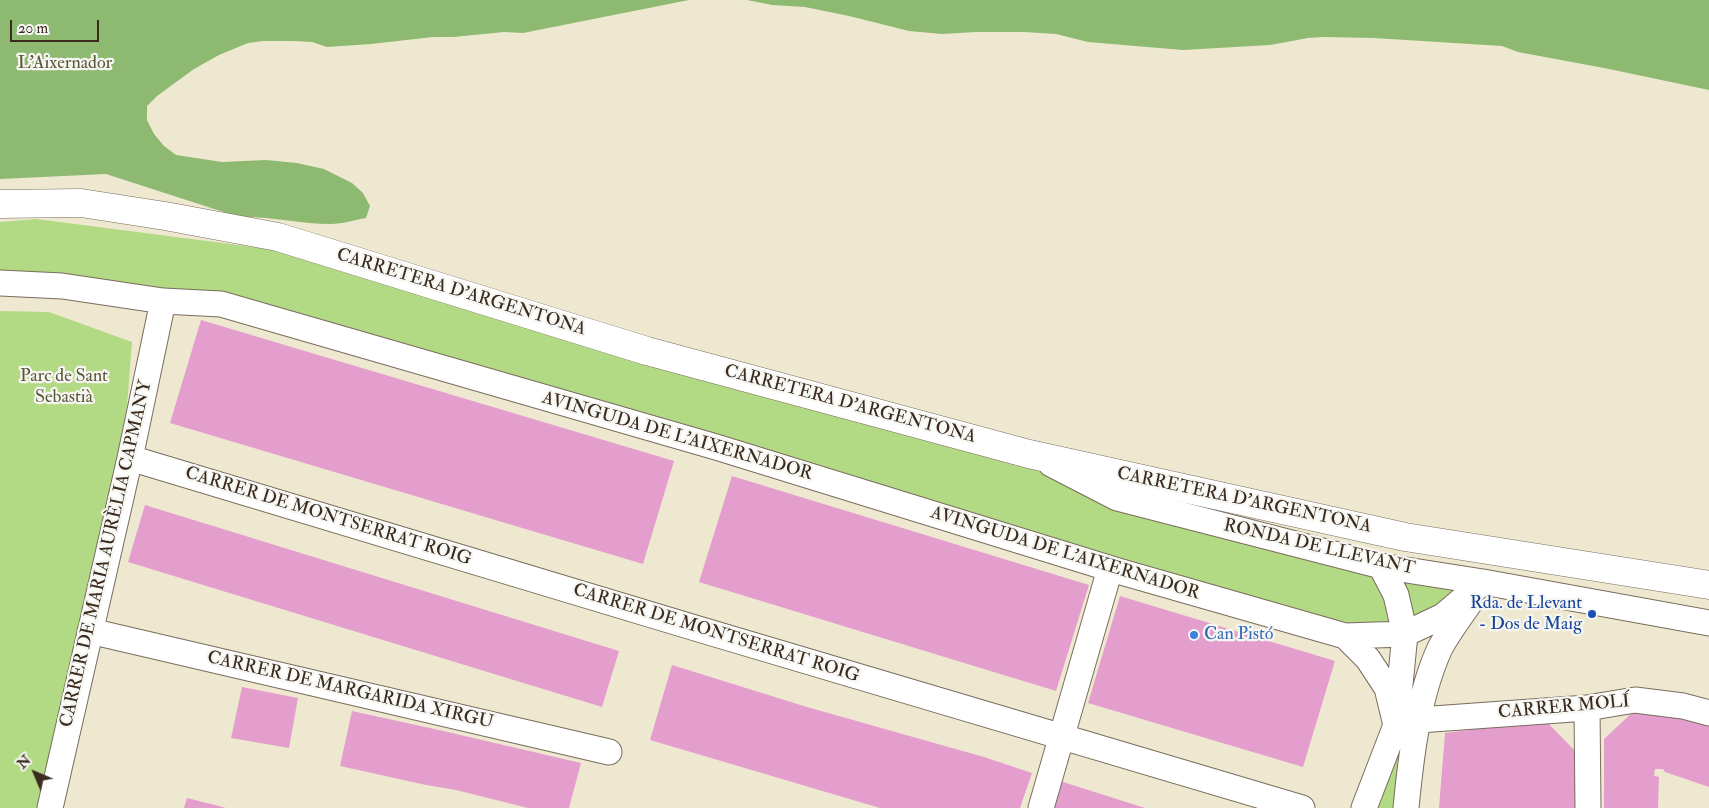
<!DOCTYPE html>
<html>
<head>
<meta charset="utf-8">
<style>
  body { margin:0 }
  #map { position:relative; width:1709px; height:808px; overflow:hidden; background:#efe8d1; font-family:"IM FELL Double Pica",serif }
  canvas { display:block }
  .north { position:absolute; left:10px; top:748px; width:50px; height:50px; -webkit-text-stroke:4px #f6f6f2; paint-order:stroke; rotate:315deg; font-size:14px; font-weight:700; line-height:20px; text-align:center; color:#3b2a1e }
  .north::after { content:''; display:block; margin:auto; width:18px; height:22px; background:#3b2a1e; clip-path:polygon(50% 0,100% 100%,50% 72%,0 100%) }
  .scale { position:absolute; left:10px; top:20px; width:89px; height:22px; box-sizing:border-box; border:2px solid #3b2a1e; border-top:0; padding-left:6px; font-size:15px; line-height:18px; white-space:nowrap; color:#3b2a1e; -webkit-text-stroke:4px #f6f6f2; paint-order:stroke }
</style>
</head>
<body>
<div id="map">
<canvas width="1709" height="808"></canvas>
<div class="north">N</div>
<div class="scale">20 m</div>
</div>
<script>
const ctx = document.querySelector('canvas').getContext('2d');
ctx.lineJoin = 'round';
function fillPath(path, color) { ctx.fillStyle = color; ctx.fill(path, 'evenodd'); }
function strokePath(path, color, width, dash) { ctx.strokeStyle = color; ctx.lineWidth = width; ctx.lineCap = dash ? 'butt' : 'round'; ctx.setLineDash(dash || []); ctx.stroke(path); }
function label(font, color, halo, rows, align = 'center') {
  ctx.font = font + ' "IM FELL Double Pica",serif'; ctx.lineWidth = 4.5; ctx.setLineDash([]); ctx.textBaseline = 'middle'; ctx.strokeStyle = halo; ctx.fillStyle = color; for (const [text, x, y, turn = 0] of rows) {
    ctx.save(); ctx.translate(x, y); ctx.rotate((+turn || 0) * Math.PI / 180); ctx.textAlign = isNaN(turn) ? turn : align; if (halo) ctx.strokeText(text, 0, 0); ctx.fillText(text, 0, 0); ctx.restore();
  }
}
const green = new Path2D(`
  M36 219 277 250 1028 465 1377 574 1396 626 1345 625 220 297 0 274V222Z
  M0 311 49 312 132 342 127 406 86 613 42 808H0Z
  M1388 572 1475 585 1409 628Z
  M1414 726 1404 808H1369L1399 729Z`);
const forest = new Path2D(`
  M0 0H689L523 33 504 32 453 37H433L371 44 327 47 312 42 294 41H263L248 43 219 55 194 69 157 96 147 106V120L154 134 164 146 176 155 222 162 266 160 297 163 324 169 352 183 363 193 370 206 366 218C355 220 342 224 331 224 300 224 270 216 239 217L106 174 0 179Z
  M747 0H1709V90L1609 69 1518 52 1502 46 1374 38 1324 37 1308 38 1270 45 1183 50 1088 42 1056 34 1024 32H976L942 34 909 31 849 16 805 7 772 5Z`);
const building = new Path2D(`
  M201 320 674 461 643 564 170 423Z
  M732 476 1089 585 1056 691 699 582Z
  M145 505 619 651 602 707 128 562Z
  M1120 596 1335 661 1303 767 1088 703Z
  M672 665 807 707 984 757 1032 773 1020 808H880L650 740Z
  M242 687 298 698 289 748 231 738Z
  M1635 710 1671 715 1709 725V787L1665 772 1663 769H1655L1654 776 1659 777 1658 808H1604V739Z
  M352 711 439 730 581 763 569 808H528L456 790 426 785 340 766Z
  M1545 720 1577 753V808H1439L1445 733Z
  M1060 781 1145 808H1051Z
  M187 798 215 805 226 808H184Z`);
const minor = new Path2D(`
  M0 283 62 286 163 301 221 304 716 447 1118 571 1345 636 1405 634 1443 616 1483 582
  M130 458C521 575 910 694 1302 808
  M1051 464 1117 498 1381 566 1483 582 1709 623
  M90 631 609 752
  M1345 636 1368 659 1387 688 1396 725 1419 720 1587 708 1635 700 1683 706 1709 713
  M1587 708 1588 808
  M50 808 130 458 163 301
  M1041 808 1110 569
  M1364 808 1396 725 1405 634 1396 595 1381 566
  M1406 808C1411 756 1418 696 1440 648 1448 633 1459 618 1469 604`);
const tertiary = new Path2D(`
  M0 204 81 203 165 216 278 237 647 351 1029 454 1405 537 1709 585`);
const markers = [
  [1592,614,5,"#1a4fb4"],
  [1194,635,5,"#3f7fe0"]
];
const parkNames = [
  ["L'Aixernador",65,64],
  ["Parc de Sant",64,377],
  ["Sebastià",64,398]
];
const streetNames = [
  ["CARRETERA D'ARGENTONA",461,293,17],
  ["CARRETERA D'ARGENTONA",850,405,15],
  ["AVINGUDA DE L'AIXERNADOR",677,437,16],
  ["CARRETERA D'ARGENTONA",1244,501,12],
  ["CARRER DE MONTSERRAT ROIG",328,517,17],
  ["RONDA DE LLEVANT",1319,548,13],
  ["CARRER DE MARIA AURÈLIA CAPMANY",107,554,-77],
  ["AVINGUDA DE L'AIXERNADOR",1065,554,17],
  ["CARRER DE MONTSERRAT ROIG",716,634,17],
  ["CARRER DE MARGARIDA XIRGU",350,691,13],
  ["CARRER MOLÍ",1564,708,-5]
];
const transitNames = [
  ["Rda. de Llevant",1582,604],
  ["- Dos de Maig",1582,625]
];
const shopNames = [
  ["Can Pistó",1204,635]
];
fillPath(green, '#b2d983');
fillPath(forest, '#8db971');
fillPath(building, '#e49ecd');
strokePath(minor, '#7a6c5d', 27);
strokePath(tertiary, '#7a6c5d', 29);
strokePath(minor, '#fff', 25);
strokePath(tertiary, '#fff', 28);
for (const [x, y, r, color] of markers) { const dot = new Path2D(); dot.arc(x, y, r, 0, 2 * Math.PI); ctx.fillStyle = color; ctx.fill(dot); strokePath(dot, '#f6f6f2', 2); }
label('18px', '#595637', '#f6f6f2', parkNames);
label('18px', '#3b2a1e', '#f6f6f2', streetNames);
label('18px', '#164399', '#f6f6f2', transitNames, 'right');
label('18px', '#366cbe', '#f6f6f2', shopNames, 'left');
</script>
</body>
</html>
